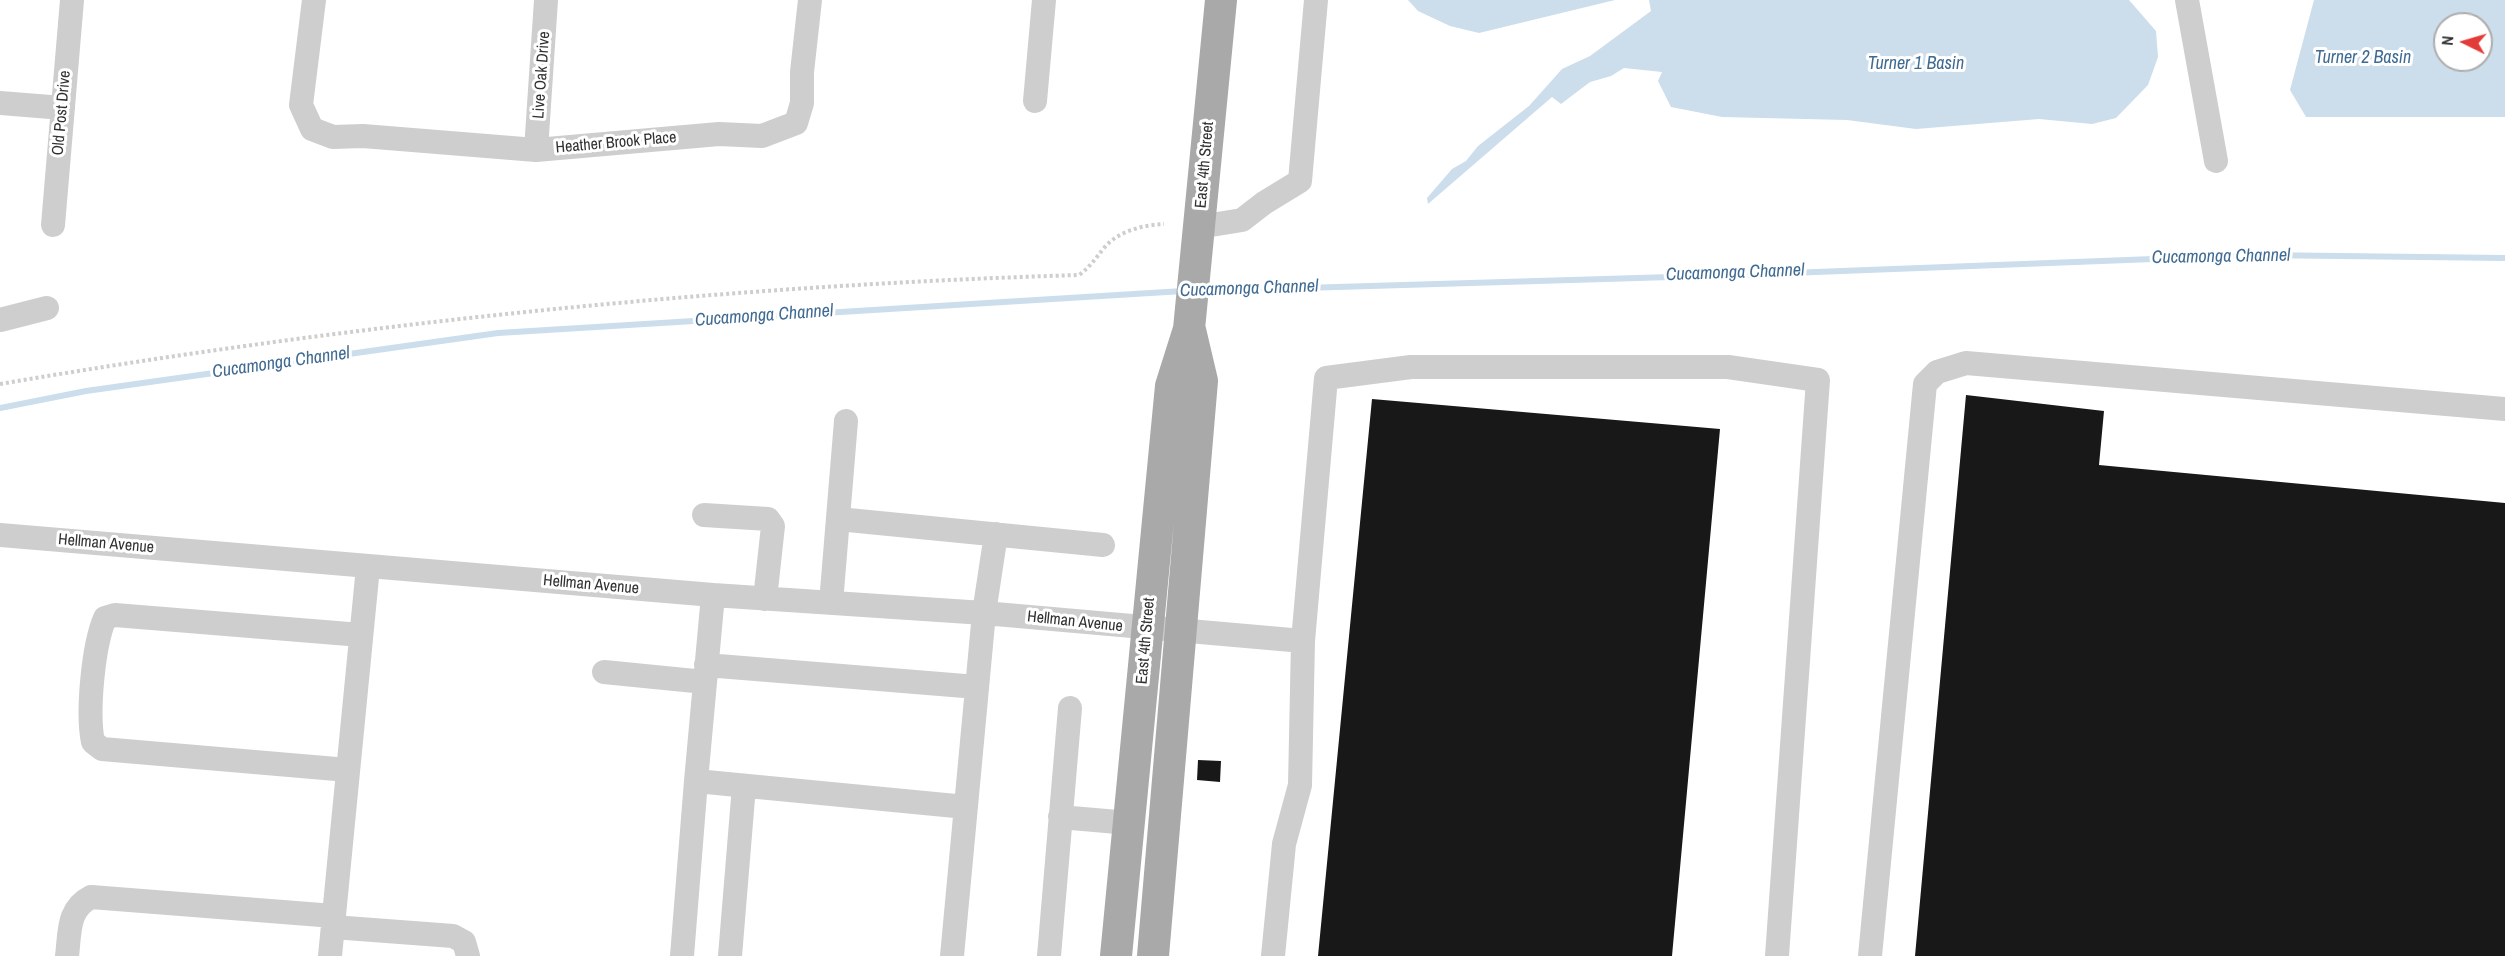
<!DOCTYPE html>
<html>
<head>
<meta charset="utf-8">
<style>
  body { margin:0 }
  #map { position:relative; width:2505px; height:956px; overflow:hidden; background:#fff; font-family:"Archivo Narrow",sans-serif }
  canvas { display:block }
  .north { position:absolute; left:2433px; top:12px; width:60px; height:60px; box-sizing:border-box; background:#fff; border:2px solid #adadad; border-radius:50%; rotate:275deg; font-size:16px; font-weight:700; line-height:24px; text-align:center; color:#313131 }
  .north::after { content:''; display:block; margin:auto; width:21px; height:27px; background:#e23b38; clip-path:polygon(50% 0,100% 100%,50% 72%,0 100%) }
</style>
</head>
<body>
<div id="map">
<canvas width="2505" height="956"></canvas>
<div class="north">N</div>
</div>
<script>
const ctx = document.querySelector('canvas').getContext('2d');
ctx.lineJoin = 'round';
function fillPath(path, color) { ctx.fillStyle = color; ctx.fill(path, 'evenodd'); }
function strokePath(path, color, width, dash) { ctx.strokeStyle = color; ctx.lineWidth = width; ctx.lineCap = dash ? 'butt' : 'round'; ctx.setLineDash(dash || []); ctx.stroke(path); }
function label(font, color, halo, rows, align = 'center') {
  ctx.font = font + ' "Archivo Narrow",sans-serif'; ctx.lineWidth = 6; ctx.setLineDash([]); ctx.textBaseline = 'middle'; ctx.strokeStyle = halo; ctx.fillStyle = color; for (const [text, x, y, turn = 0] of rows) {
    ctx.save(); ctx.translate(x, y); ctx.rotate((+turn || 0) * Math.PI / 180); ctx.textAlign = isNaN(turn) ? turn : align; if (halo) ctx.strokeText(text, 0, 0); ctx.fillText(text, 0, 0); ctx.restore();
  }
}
const water = new Path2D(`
  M1408 0H1615L1479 33 1450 26 1418 11Z
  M1649 0H2129L2156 31 2158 57 2148 85 2116 118 2092 124 2039 119 1916 129 1847 120 1722 117 1671 107 1658 81 1662 72 1624 68 1611 76 1590 82 1561 104 1552 97 1428 204 1427 198 1452 169 1466 161 1478 146 1529 106 1562 69 1590 56 1651 11Z
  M2314 0H2505V117H2306L2290 90ZM2445 24H2481V60H2445Z`);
const stream = new Path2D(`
  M1203 291 1738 275 2257 255 2505 258
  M0 408 86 391 498 333 1183 291`);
const building = new Path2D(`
  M1966 395 2104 411 2099 465 2505 503V956H1915Z
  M1372 399 1720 429 1672 956H1318Z
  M1198 760 1221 761 1220 782 1197 780Z`);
const path = new Path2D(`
  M0 384C357 323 717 286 1079 275 1090 267 1095 259 1104 248 1118 231 1143 225 1164 224`);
const minor = new Path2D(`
  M314 0 301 105 312 129 333 137 363 136 536 150 719 134 762 136 796 123 802 103V72L810 0
  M2187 0 2216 161
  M1035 101 1044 0
  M0 103 63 108
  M536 150 546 0
  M53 225 72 0
  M1199 227 1242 220 1264 203 1300 181 1316 0
  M0 320 47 308
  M704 515 768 519 773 526 765 599
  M838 519 1103 545
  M0 535 713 595 984 613 1303 641 1300 785 1284 844 1273 956
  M831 603 846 421
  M1303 641 1326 378 1411 367H1728L1818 380 1777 956
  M706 665 977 687
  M604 672 705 682
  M348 770 102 749 93 742C87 713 93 646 105 618L115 615 361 635
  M696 781 713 595
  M1060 817 1129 823
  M333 927 453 936 464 942 468 956
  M67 956C70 933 67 909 91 897L334 916
  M330 956 368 567
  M682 956 696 781 966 807
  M730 956 744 786
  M952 956 984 613 996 534
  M1049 956 1070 708
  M1870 956 1925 384 1937 372 1966 363 2505 409`);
const major = new Path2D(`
  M1116 956 1171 386 1189 329 1221 0
  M1153 956 1202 381 1190 330`);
const streetNames = [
  ["Live Oak Drive",542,75,-86],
  ["Old Post Drive",62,113,-85],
  ["Heather Brook Place",616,143,-5],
  ["East 4th Street",1205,165,-85],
  ["Hellman Avenue",106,544,5],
  ["Hellman Avenue",591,585,5],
  ["Hellman Avenue",1075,622,6],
  ["East 4th Street",1146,641,-85]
];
const waterNames = [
  ["Turner 2 Basin",2363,58],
  ["Turner 1 Basin",1916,64],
  ["Cucamonga Channel",2221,257,-1],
  ["Cucamonga Channel",1735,273,-2],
  ["Cucamonga Channel",1249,289,-2],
  ["Cucamonga Channel",764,316,-4],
  ["Cucamonga Channel",281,363,-8]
];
fillPath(water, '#ccddec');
strokePath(stream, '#ccddec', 6);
fillPath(building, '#181818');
strokePath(path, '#cecece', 4, [3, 3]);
strokePath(minor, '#cecece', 24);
strokePath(major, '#a9a9a9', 32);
label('16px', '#313131', '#fff', streetNames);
label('italic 18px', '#3f6a92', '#fff', waterNames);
</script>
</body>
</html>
